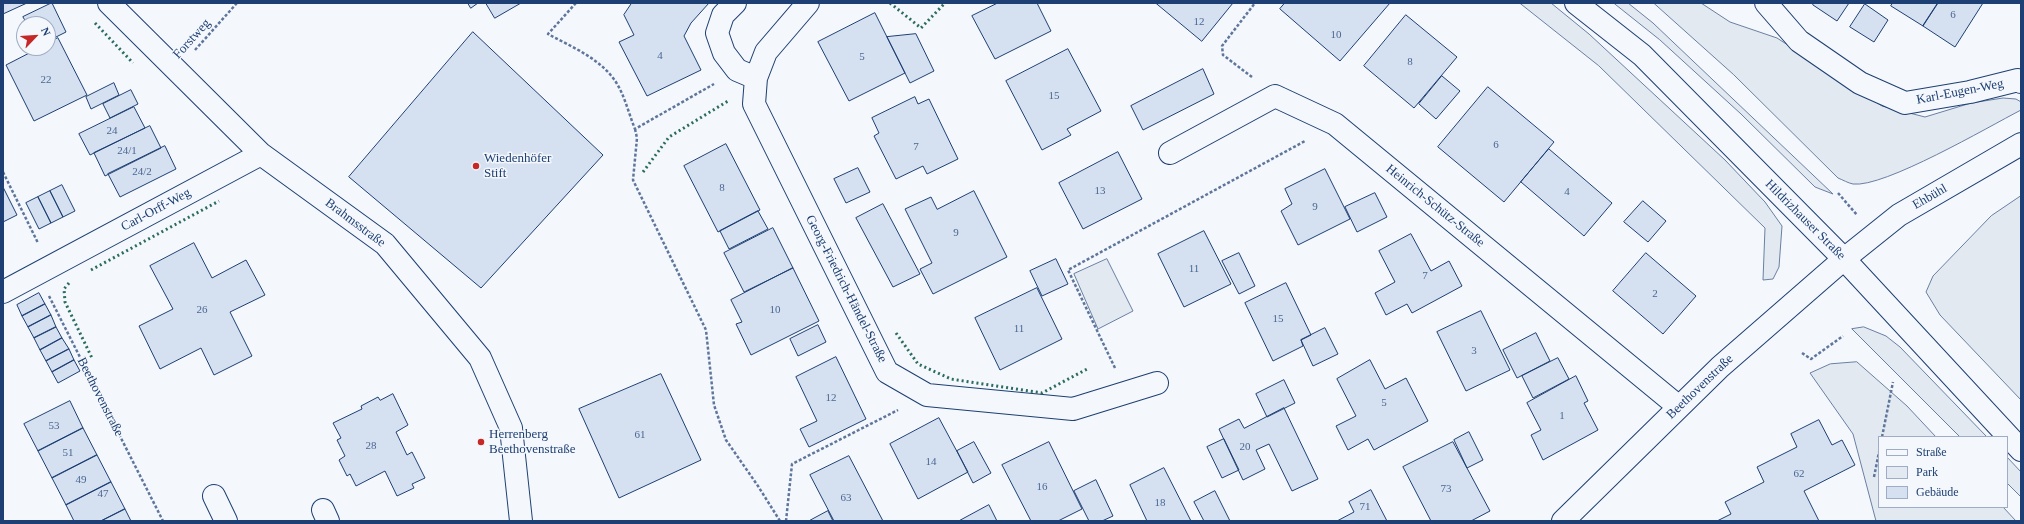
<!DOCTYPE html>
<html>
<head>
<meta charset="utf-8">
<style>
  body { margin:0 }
  #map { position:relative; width:2024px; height:524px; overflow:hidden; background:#f4f7fb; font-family:"Times New Roman",serif }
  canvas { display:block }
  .frame { position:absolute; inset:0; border:4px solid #1d3f73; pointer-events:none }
  .legend { position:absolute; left:1878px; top:436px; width:130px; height:72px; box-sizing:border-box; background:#f4f7fb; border:1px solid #9eadc5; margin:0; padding:5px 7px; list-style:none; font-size:12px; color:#1d3f73 }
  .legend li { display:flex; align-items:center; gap:8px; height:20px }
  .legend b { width:20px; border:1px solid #9eadc5 }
  .north { position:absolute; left:16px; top:16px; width:40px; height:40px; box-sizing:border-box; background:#f4f7fb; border:1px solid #9eadc5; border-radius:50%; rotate:65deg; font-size:11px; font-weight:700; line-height:16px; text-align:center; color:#1d3f73 }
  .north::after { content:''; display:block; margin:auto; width:14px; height:18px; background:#c62828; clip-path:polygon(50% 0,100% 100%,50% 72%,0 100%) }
</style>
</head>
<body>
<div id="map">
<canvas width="2024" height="524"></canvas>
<div class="frame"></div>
<ul class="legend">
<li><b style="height:5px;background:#f4f7fb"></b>Straße</li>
<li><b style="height:11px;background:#e3e9f0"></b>Park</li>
<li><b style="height:11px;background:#d5e0f0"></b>Gebäude</li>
</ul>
<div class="north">N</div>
</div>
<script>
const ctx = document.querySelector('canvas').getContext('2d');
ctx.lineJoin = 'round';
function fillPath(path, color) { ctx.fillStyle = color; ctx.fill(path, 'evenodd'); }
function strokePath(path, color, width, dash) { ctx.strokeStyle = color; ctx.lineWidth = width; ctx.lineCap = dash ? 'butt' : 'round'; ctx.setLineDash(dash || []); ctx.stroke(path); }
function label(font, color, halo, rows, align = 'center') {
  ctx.font = font + ' "Times New Roman",serif'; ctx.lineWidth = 3; ctx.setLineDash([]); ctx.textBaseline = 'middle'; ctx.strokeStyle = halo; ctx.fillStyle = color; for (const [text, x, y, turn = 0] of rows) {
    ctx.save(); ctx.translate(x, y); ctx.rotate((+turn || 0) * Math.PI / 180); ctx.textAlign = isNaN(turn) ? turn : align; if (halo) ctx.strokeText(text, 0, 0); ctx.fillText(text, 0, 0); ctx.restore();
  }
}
const green = new Path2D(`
  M1520 3H1551L1589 34 1725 160 1765 202 1782 226 1779 267 1773 279 1763 280 1765 228 1599 66Z
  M1614 3H1628L1653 23 1833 194 1815 187 1741 114 1660 40Z
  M1654 3H1701L1730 22 1777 38 1882 106 1925 117 1971 103 2003 98 2016 99 2021 102V110C1988 127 1884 188 1853 184 1848 183 1843 180 1838 178L1734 75Z
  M2021 196V400L1940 315 1926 292 1933 276 1991 216Z
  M1107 259 1133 311 1098 329 1074 274Z
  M1864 327 1886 336 1900 347 1987 437H1960L1852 329Z
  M1857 362 1907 406 1936 437H1879V507H2003L2016 521H1876L1853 434 1810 373 1830 364Z
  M2007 457 2021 472V497L2007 483Z`);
const building = new Path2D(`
  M3 3H27L3 14Z
  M52 3 66 32 48 41V24H27L23 17Z
  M468 3H478L471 8Z
  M486 3H521L495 18Z
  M632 3H709L691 23 684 36 701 70 647 96 619 42 634 35 624 15Z
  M998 3H1037L1051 31 995 59 972 16Z
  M1156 3H1233L1202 41Z
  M1285 3H1390L1340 61 1280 9Z
  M1814 3H1849L1837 21 1813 5Z
  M1893 3H1938L1923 26 1891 6Z
  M1938 3H1983L1955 47 1923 26Z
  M1865 4 1888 20 1874 42 1850 27Z
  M875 13 905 73 849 101 818 42Z
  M1406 15 1457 57 1414 108 1364 66Z
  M473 32 603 155 481 288 349 177Z
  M916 34 934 71 910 83 887 37Z
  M58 38 87 95 34 121 6 65 39 48H48V43Z
  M1068 49 1101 111 1067 129 1071 135 1042 150 1006 81Z
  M1203 69 1214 94 1143 130 1131 106Z
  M1442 76 1460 91 1436 119 1419 104Z
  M114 83 119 95 91 109 86 97Z
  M1488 87 1554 142 1504 202 1438 147Z
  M131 90 138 104 110 118 103 104Z
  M915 97 918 104 929 99 958 159 927 174 923 166 896 179 874 136 879 133 872 118Z
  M134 107 145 128 90 155 79 134Z
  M150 126 161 148 105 176 94 153Z
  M726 144 760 210 718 232 684 166Z
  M165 146 176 169 120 197 108 174Z
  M1549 149 1612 203 1584 236 1521 182Z
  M1118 152 1142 199 1083 229 1059 183Z
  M858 168 870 192 846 203 834 179Z
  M1325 169 1350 219 1298 245 1281 211 1292 204 1285 189Z
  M62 185 75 211 63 217 50 191Z
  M3 187 17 215 3 222Z
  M50 191 63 217 51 223 38 197Z
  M974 191 1007 257 933 294 920 269 932 263 905 209 931 197 937 209Z
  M1375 193 1387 217 1357 232 1345 207Z
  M38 197 51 223 39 229 26 203Z
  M1643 201 1666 221 1648 242 1624 222Z
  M883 204 920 274 893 287 856 218Z
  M758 211 768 229 729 249 720 231Z
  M773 228 793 268 744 292 724 253Z
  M1204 231 1231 284 1184 307 1158 254Z
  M1411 234 1431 271 1449 261 1462 286 1412 313 1407 304 1386 315 1375 293 1395 282 1379 251Z
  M194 243 212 278 246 260 265 295 230 312 252 356 214 375 201 348 160 369 139 326 173 309 150 266Z
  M1239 253 1255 286 1239 294 1222 261Z
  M1646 253 1696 296 1663 334 1613 291Z
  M1056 259 1068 284 1042 296 1030 271Z
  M793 268 819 321 751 355 736 324 742 322 731 300Z
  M1286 283 1311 335 1301 340 1303 346 1273 361 1245 303Z
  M1037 288 1062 339 1000 370 975 318Z
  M39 293 45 304 22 316 17 305Z
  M45 304 51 315 28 327 22 316Z
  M1481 311 1510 370 1466 391 1437 332Z
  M51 315 56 327 34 338 28 327Z
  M818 325 826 342 798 356 790 339Z
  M56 327 62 338 40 350 34 338Z
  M1325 328 1338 354 1313 366 1301 340Z
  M1536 333 1550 361 1517 378 1503 350Z
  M62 338 69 349 46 361 40 350Z
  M69 349 74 360 52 372 46 361Z
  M836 357 866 419 809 447 800 429 817 421 796 377Z
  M1558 358 1569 379 1533 398 1522 376Z
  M74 360 80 371 58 383 52 372Z
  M1370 360 1385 389 1406 378 1428 421 1374 450 1368 439 1348 450 1336 426 1356 416 1337 379Z
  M661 374 701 460 619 498 579 409Z
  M1576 376 1588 401 1584 403 1598 430 1543 460 1531 435 1541 430 1527 403Z
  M1284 380 1295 403 1267 417 1256 394Z
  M393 394 408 425 396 432 407 455 412 452 425 478 412 484 414 488 397 496 385 471 356 486 350 474 347 476 339 460 345 456 337 440 341 438 333 423 362 409 361 406 378 397 380 400Z
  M70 401 83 428 38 451 24 424Z
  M1284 408 1318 479 1292 491 1269 444 1256 450 1265 469 1243 480 1219 429 1239 419 1244 428Z
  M939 418 968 472 918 499 890 444Z
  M1819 420 1832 445 1842 440 1855 465 1804 491 1819 521H1717L1731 514 1725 502 1764 482 1757 467 1797 447 1791 434Z
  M83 428 97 455 52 478 38 451Z
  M1469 432 1483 460 1467 468 1454 440Z
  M1224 439 1239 470 1222 478 1207 447Z
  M974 442 991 473 973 483 957 451Z
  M1049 442 1082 509 1058 521H1031L1002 465Z
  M1453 442 1490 511 1471 521H1431L1403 467Z
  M97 455 111 482 66 505 52 478Z
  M849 456 883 521H834L810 475Z
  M1164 468 1191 521H1147L1130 485Z
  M1096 480 1113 516 1102 521H1089L1074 491Z
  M111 482 125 509 101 521H74L66 505Z
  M1371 490 1387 521H1337L1354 512 1349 502Z
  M1215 491 1230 521H1204L1194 502Z
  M989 505 997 521H959Z
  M125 509 131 521H101Z
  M828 511 833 521H809Z`);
const path = new Path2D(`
  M576 3 548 34C570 46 597 57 613 78 624 92 628 112 635 129L714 84
  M195 50 237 3
  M1252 77 1223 55 1222 46 1255 3
  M635 129 637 138 633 180 706 330 714 405 726 440 758 486 780 521
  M3 172 38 243
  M1838 193 1857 215
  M49 296 163 521
  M1802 353 1811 359 1843 336
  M1115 368 1068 270 1305 141
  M1882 437 1893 382
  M1874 477 1879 452
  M786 521 792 464 898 410`);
const minor = new Path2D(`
  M109 3 261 154 385 244 480 358 511 428 521 521
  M735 3 723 15 717 33 724 53 737 70 756 78
  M808 3 766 52 756 78 754 104 887 372 927 395 1073 409 1157 383
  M1766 3 1799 41 1860 83 1905 103 1970 92 2018 80 2021 82
  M1170 153 1275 96 1335 124 1679 407
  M3 292 261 154
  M214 496 226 521
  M323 510 328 521
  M1563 521 1720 367 1844 259 1899 215 2021 144`);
const major = new Path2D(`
  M1576 3 1642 55 1844 259 2021 450`);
const hedge = new Path2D(`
  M890 3 921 28 945 3
  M95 23 133 63
  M643 172 669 137 728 101
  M91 270 219 201
  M69 283 64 289 65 302 92 358
  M896 333 918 364 951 379 1042 393 1089 368`);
const markers = [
  [476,166,4,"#c62828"],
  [481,442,4,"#c62828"]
];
const numberNames = [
  ["6",1953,15],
  ["12",1199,22],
  ["10",1336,35],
  ["4",660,56],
  ["5",862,57],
  ["8",1410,62],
  ["22",46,80],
  ["15",1054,96],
  ["24",112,131],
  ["6",1496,145],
  ["7",916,147],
  ["24/1",127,151],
  ["24/2",142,172],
  ["8",722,188],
  ["13",1100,191],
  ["4",1567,192],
  ["9",1315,207],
  ["9",956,233],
  ["11",1194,269],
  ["7",1425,276],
  ["2",1655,294],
  ["26",202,310],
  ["10",775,310],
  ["15",1278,319],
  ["11",1019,329],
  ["3",1474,351],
  ["12",831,398],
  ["5",1384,403],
  ["1",1562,416],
  ["53",54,426],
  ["61",640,435],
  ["28",371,446],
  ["20",1245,447],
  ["51",68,453],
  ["14",931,462],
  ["62",1799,474],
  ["49",81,480],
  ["16",1042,487],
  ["73",1446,489],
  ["47",103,494],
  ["63",846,498],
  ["18",1160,503],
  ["71",1365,507]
];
const streetNames = [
  ["Forstweg",192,39,-48],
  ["Karl-Eugen-Weg",1960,92,-11],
  ["Ehbühl",1930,197,-30],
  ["Heinrich-Schütz-Straße",1435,206,39],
  ["Carl-Orff-Weg",156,210,-28],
  ["Hildrizhauser Straße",1805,220,45],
  ["Brahmsstraße",355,223,37],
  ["Georg-Friedrich-Händel-Straße",846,289,63],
  ["Beethovenstraße",1700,387,-44],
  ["Beethovenstraße",100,397,63]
];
const poiNames = [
  ["Wiedenhöfer",484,159],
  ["Stift",484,174],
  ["Herrenberg",489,435],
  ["Beethovenstraße",489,450]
];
fillPath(green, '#e3e9f0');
strokePath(green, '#687fa3', 1);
fillPath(building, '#d5e0f0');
strokePath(building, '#1d3f73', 1);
strokePath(minor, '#1d3f73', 24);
strokePath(major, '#1d3f73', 24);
strokePath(path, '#5e769c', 2.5, [3, 2]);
strokePath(minor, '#f4f7fb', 22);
strokePath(major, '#f4f7fb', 22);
strokePath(hedge, '#2c6c60', 3, [2, 3]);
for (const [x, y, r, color] of markers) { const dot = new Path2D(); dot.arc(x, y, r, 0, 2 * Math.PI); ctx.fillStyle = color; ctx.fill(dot); strokePath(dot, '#f4f7fb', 1.5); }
label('11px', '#4b6792', null, numberNames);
label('13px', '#1d3f73', '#f4f7fb', streetNames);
label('13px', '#1d3f73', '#f4f7fb', poiNames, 'left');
</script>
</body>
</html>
